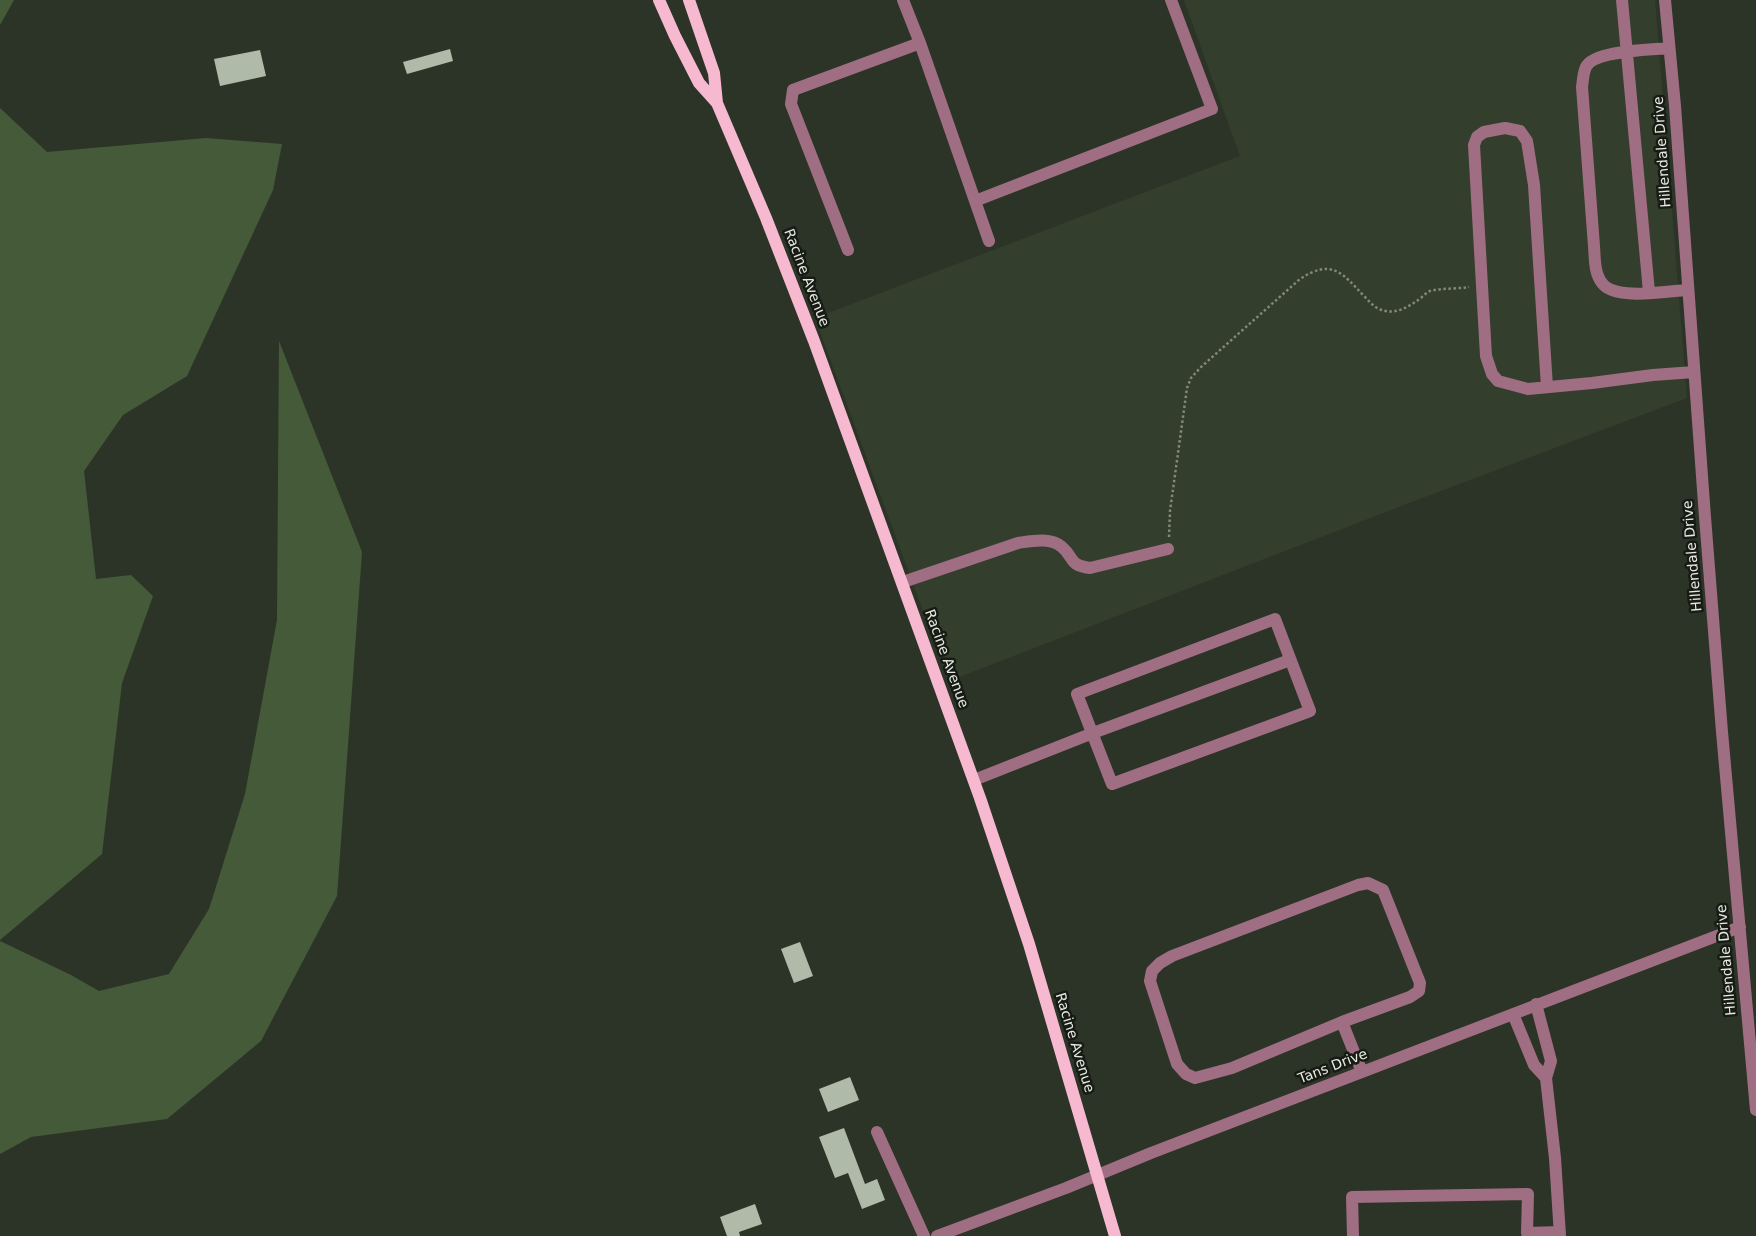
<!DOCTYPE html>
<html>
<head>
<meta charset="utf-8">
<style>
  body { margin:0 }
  canvas { display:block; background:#2c3427 }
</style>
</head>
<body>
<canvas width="1756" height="1236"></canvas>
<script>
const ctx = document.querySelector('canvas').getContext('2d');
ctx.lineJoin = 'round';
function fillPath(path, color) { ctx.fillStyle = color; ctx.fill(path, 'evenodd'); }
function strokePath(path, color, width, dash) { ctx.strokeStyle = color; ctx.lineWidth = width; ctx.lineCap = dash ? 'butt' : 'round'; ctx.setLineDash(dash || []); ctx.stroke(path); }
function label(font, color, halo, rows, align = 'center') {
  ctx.font = font + ' "DejaVu Sans",sans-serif'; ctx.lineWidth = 5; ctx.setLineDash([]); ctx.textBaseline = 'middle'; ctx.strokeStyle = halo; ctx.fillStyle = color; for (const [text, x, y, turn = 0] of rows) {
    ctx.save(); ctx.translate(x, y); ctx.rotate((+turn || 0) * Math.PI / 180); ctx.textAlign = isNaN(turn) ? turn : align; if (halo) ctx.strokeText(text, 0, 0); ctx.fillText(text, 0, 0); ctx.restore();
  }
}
const built = new Path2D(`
  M1184 0H1655L1687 398 1409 503 949 681 815 318 1240 156Z`);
const green = new Path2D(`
  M0 0H14L0 25Z
  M0 108 47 152 206 138 282 144 273 190 187 376 123 415 84 471 96 579 131 575 153 596 122 683 102 854 0 940Z
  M279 341 362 552 337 896 261 1041 167 1119 31 1137 0 1154V941L71 975 99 991 169 974 209 909 245 794 277 620Z`);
const building = new Path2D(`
  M450 49 453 61 407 74 403 62Z
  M260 50 266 76 220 86 214 59Z
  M800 942 813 976 794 983 781 949Z
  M850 1077 859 1100 828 1112 819 1089Z
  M844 1128 865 1184 877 1179 885 1200 862 1209 848 1173 835 1178 819 1137Z
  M755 1204 762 1224 739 1232 740 1236H727L720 1217Z`);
const path = new Path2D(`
  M1169 537 1170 511 1187 388 1191 378 1201 367 1300 279C1332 258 1342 273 1364 296 1369 301 1373 306 1379 309 1395 316 1408 307 1421 298 1424 295 1427 292 1430 291 1442 288 1457 289 1469 287`);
const minor = new Path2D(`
  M1622 0 1649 292
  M1665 0 1675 106 1705 517 1722 732 1756 1110
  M920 43 989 241
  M1669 48C1652 50 1594 50 1586 67 1583 73 1583 81 1582 87L1594 246C1595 258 1594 273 1602 283 1615 301 1667 291 1688 290
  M975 201 1212 109 1171 0
  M848 250 791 104 793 90 920 43 903 0
  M1547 387 1534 185 1527 141 1520 131 1505 128 1484 132 1477 137 1474 145 1486 356 1492 374 1498 381 1528 389 1592 383 1653 375 1694 372
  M903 582 1018 543C1032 541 1051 537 1062 547 1075 558 1068 565 1090 568L1168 549
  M1275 619 1310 711 1112 784 1077 694Z
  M974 780 1093 733 1290 660
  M1513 1014 1534 1065 1546 1078 1551 1061 1536 1004
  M1342 1022 1410 997 1419 991 1420 983 1383 890 1368 883 1358 885 1172 956 1160 963 1152 971 1150 981 1177 1064 1186 1074 1195 1078 1232 1068 1342 1022 1362 1072
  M1546 1078 1555 1158 1560 1236
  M877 1132 924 1236
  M937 1236 1066 1188 1151 1153 1740 927
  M1353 1236 1352 1197 1528 1194 1527 1233 1560 1232`);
const major = new Path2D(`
  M659 0 675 36 699 83 717 103 766 218 814 341 980 798 1029 944 1115 1236
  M689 0 714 73 717 103`);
const streetNames = [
  ["Hillendale Drive",1663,152,-94],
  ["Racine Avenue",806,278,69],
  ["Hillendale Drive",1693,556,-95],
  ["Racine Avenue",946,659,70],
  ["Hillendale Drive",1727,960,-95],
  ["Racine Avenue",1074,1043,73],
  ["Tans Drive",1333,1067,-21]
];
fillPath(built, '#333e2c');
fillPath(green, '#455a39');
fillPath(building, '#afbaa9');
strokePath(path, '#81887d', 2.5, [2.5, 2.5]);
strokePath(minor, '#a06e82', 12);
strokePath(major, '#f7b9d0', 12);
label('14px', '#e4eae1', '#171b14', streetNames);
</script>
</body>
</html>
